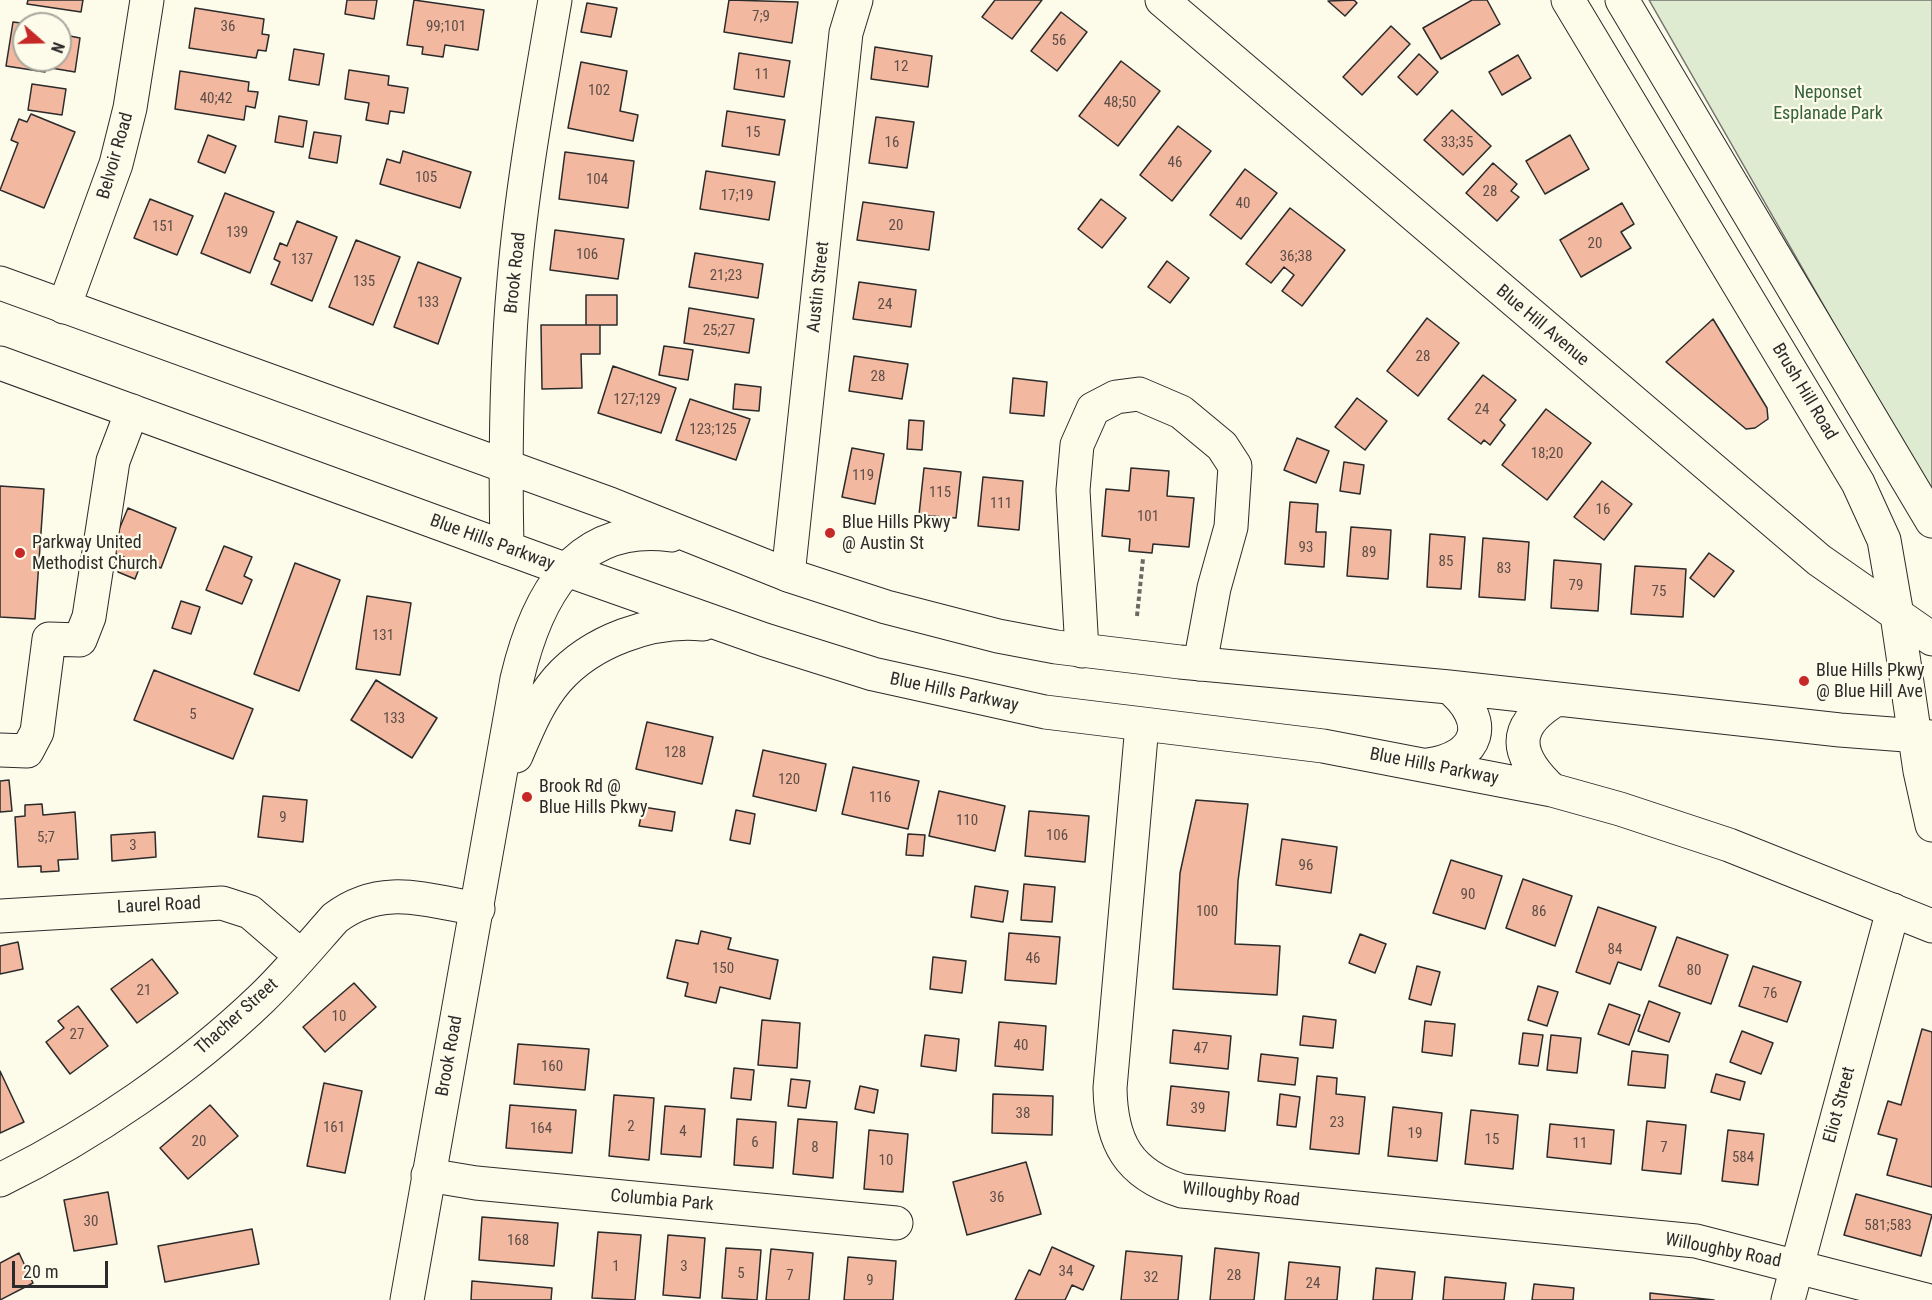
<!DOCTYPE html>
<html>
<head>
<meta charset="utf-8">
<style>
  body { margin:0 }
  #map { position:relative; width:1932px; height:1300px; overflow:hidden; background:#fdfbea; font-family:"Roboto Condensed",sans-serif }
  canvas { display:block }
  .north { position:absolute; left:12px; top:12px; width:60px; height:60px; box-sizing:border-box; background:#fdfbea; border:2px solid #a9a89e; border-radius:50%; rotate:110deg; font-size:16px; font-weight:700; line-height:24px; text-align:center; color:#2b2b2b }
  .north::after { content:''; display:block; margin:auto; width:21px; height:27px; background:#c62828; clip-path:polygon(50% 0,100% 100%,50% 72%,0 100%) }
  .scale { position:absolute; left:12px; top:1261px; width:96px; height:27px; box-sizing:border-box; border:3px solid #2b2b2b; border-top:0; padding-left:8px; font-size:18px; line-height:21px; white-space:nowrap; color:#2b2b2b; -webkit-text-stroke:4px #fdfbea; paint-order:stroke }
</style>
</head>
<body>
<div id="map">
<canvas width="1932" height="1300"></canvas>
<div class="north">N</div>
<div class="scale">20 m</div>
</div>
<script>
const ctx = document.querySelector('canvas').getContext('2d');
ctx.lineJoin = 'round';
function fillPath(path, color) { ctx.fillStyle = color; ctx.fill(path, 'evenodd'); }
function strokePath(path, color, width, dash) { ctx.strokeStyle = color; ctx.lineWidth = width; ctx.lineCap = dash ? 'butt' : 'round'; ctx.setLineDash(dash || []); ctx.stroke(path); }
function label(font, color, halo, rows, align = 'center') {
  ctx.font = font + ' "Roboto Condensed",sans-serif'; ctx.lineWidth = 4.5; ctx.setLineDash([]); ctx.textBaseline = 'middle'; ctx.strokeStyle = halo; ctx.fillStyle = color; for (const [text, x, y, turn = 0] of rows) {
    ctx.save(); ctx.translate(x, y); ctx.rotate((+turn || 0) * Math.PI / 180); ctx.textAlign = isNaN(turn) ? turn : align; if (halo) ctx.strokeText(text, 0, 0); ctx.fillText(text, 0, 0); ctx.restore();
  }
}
const green = new Path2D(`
  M1649 0H1932V495Z`);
const building = new Path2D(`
  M28 0H83L81 12 27 4Z
  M347 0H377L374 19 345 14Z
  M414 0 484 10 478 50 445 45 443 57 422 54 423 47 407 45Z
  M729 0 798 2 792 43 724 32Z
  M995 0H1042L1012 39 982 17Z
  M1354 0 1357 3 1345 16 1328 1Z
  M1472 0H1487L1500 24 1441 59 1423 28Z
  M587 3 617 8 611 37 581 32Z
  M195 8 264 19 262 34 269 35 266 51 258 50 256 58 189 48Z
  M1061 12 1087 32 1057 71 1031 51Z
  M13 22 29 24H24V60H60V34L80 38 75 72 45 67V72L6 66Z
  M1391 26 1410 44 1362 95 1343 77Z
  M875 47 932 56 928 87 871 79Z
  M294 49 324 54 319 85 289 80Z
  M739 53 790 61 784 97 734 89Z
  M1419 54 1438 72 1417 95 1398 77Z
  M1518 55 1531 78 1502 95 1489 72Z
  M1121 61 1160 91 1118 146 1079 116Z
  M581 62 627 71 620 111 638 115 633 141 568 128Z
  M349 70 389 76 388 85 408 88 404 113 390 111 388 124 366 120 369 103 345 99Z
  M180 71 249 82 248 91 258 92 255 108 246 106 244 120 175 109Z
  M32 84 66 89 62 115 28 110Z
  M1452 110 1491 146 1463 175 1424 140Z
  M727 111 785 120 779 155 722 146Z
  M31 114 75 132 44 208 0 190 18 143 11 140 19 119 27 122Z
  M279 116 307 121 303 147 275 142Z
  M876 117 914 122 907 168 869 163Z
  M1178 126 1211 151 1172 201 1140 175Z
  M314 132 341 136 337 163 309 158Z
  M208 135 236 146 225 173 198 162Z
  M1570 135 1589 169 1545 194 1526 161Z
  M403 151 471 172 460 208 380 184 387 159 400 163Z
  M565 152 634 161 628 208 559 199Z
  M1493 163 1517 184 1511 191 1519 197 1497 221 1466 193Z
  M1245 169 1277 193 1241 239 1210 215Z
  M706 171 775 182 769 220 700 209Z
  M225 193 274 212 250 273 201 253Z
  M150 199 193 216 177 255 134 238Z
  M1101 199 1126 218 1102 248 1078 229Z
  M863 202 934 212 929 250 857 240Z
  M1622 203 1634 224 1621 232 1631 248 1581 277 1560 240Z
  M1290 208 1345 250 1302 306 1282 291 1294 275 1284 267 1271 283 1246 264Z
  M297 221 337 237 312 301 271 284 280 262 274 259 280 243 287 246Z
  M555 230 624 239 618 279 550 270Z
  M356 240 400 257 373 325 329 307Z
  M695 253 763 264 758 298 689 287Z
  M1167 261 1189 278 1170 303 1148 287Z
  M418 262 461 278 438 344 394 327Z
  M859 282 916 290 911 327 853 319Z
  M586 295H617V325H586Z
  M689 308 754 319 749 353 684 343Z
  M1427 318 1459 343 1418 396 1387 371Z
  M1713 319 1767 408 1768 419 1755 428 1746 429 1666 362Z
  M541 325H600V354H581L582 388 542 389Z
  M664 346 693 350 688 380 659 375Z
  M854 356 908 364 902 399 849 391Z
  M613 366 676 388 661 433 598 413Z
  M1483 375 1516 400 1500 420 1505 425 1490 445 1484 440 1481 444 1448 419Z
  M1013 378 1047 382 1044 416 1010 413Z
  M735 384 761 387 759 411 733 409Z
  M1357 398 1387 421 1365 450 1335 427Z
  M690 399 750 419 736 460 676 440Z
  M1546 409 1591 443 1547 500 1502 465Z
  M909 420 924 421 922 450 907 449Z
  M1297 438 1329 451 1316 483 1284 470Z
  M852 448 884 454 875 504 842 497Z
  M1344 462 1364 465 1360 494 1340 491Z
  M924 468 961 472 956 518 919 515Z
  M1131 468 1169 471 1167 496 1194 498 1189 547 1153 544 1152 553 1129 551 1130 539 1102 536 1106 489 1129 491Z
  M983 477 1023 481 1019 530 978 526Z
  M1602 481 1632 504 1604 540 1574 517Z
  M0 486 44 489 35 619 0 617Z
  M1290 502 1318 504 1316 532H1326L1324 567 1285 564Z
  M128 508 176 528 161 568 142 561 135 579 118 572 124 557 110 551Z
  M1351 527 1391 530 1388 579 1347 576Z
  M1430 534 1465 537 1461 589 1427 587Z
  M1483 538 1529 542 1525 600 1479 597Z
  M224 546 252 557 244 576 252 580 242 604 206 590Z
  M1709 553 1734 571 1714 597 1690 578Z
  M1554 560 1601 564 1598 611 1551 608Z
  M295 563 340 580 299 691 254 674Z
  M1635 566 1686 569 1683 617 1631 614Z
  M367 596 411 603 400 675 356 669Z
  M181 601 200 607 191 634 172 628Z
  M154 670 253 709 233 759 134 720Z
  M376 680 437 718 412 758 351 720Z
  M647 722 713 737 702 784 636 769Z
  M763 750 826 764 816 811 753 796Z
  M853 767 919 781 908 829 842 814Z
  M9 780 12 811 0 812V781Z
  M939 791 1005 806 995 851 929 836Z
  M263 796 307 800 303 842 258 837Z
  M1196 800 1248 804 1238 881 1235 944 1280 946 1277 995 1173 989 1180 873Z
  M42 804 43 815 75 812 78 859 58 860 59 871 41 872V866L18 867 15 817 25 816V805Z
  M643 807 675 812 672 831 639 826Z
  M736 810 755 814 750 844 730 840Z
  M1029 811 1089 816 1085 862 1025 856Z
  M155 832 156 857 112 861 111 835Z
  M908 834 925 835 923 856 906 855Z
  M1282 839 1337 847 1331 893 1276 885Z
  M1451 860 1502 876 1485 929 1433 913Z
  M1523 879 1572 896 1555 946 1506 928Z
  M1024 884 1055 887 1052 922 1021 920Z
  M975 886 1008 891 1003 922 971 917Z
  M1598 907 1656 927 1641 970 1618 962 1610 984 1576 972Z
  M701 931 731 938 728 949 778 960 770 999 720 987 716 1003 685 996 688 983 667 978 676 940 698 944Z
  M1009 933 1060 937 1056 984 1005 980Z
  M1360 934 1386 944 1375 973 1349 963Z
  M1677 937 1728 955 1711 1004 1659 986Z
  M18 942 23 969 0 974V946Z
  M933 957 966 961 962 993 930 989Z
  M152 959 178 993 137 1023 111 989Z
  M1417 966 1440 972 1431 1005 1409 999Z
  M1753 966 1801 982 1787 1022 1739 1006Z
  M354 983 376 1007 325 1052 303 1027Z
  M1538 986 1558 992 1547 1026 1528 1020Z
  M1649 1001 1680 1013 1669 1042 1638 1031Z
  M1609 1004 1640 1015 1629 1045 1598 1034Z
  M78 1006 108 1046 70 1074 46 1042 64 1028 58 1021Z
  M1303 1016 1336 1020 1333 1048 1300 1045Z
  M762 1020 800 1023 797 1068 758 1065Z
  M1425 1021 1455 1024 1452 1056 1422 1052Z
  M999 1022 1046 1026 1043 1070 995 1066Z
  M1922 1029 1932 1032V1187L1887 1175 1897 1139 1878 1134 1888 1101 1901 1105Z
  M1173 1030 1231 1036 1228 1069 1170 1063Z
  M1742 1031 1773 1043 1761 1074 1730 1062Z
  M1523 1033 1543 1035 1538 1066 1519 1064Z
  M925 1035 959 1039 956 1071 921 1066Z
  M1551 1035 1581 1038 1577 1073 1547 1070Z
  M518 1044 589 1049 585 1090 514 1084Z
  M1632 1051 1668 1055 1665 1088 1628 1085Z
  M1261 1054 1298 1058 1295 1085 1258 1081Z
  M734 1068 754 1070 751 1100 731 1098Z
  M0 1071 24 1122 0 1133Z
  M1716 1074 1745 1082 1740 1100 1711 1092Z
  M1317 1076 1337 1078 1336 1094 1365 1097 1359 1154 1310 1149Z
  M791 1079 810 1081 806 1108 788 1106Z
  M324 1083 362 1091 345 1173 307 1166Z
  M860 1086 878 1090 874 1113 855 1109Z
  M1171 1086 1229 1092 1225 1131 1167 1125Z
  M993 1094 1053 1096 1052 1135 992 1133Z
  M1280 1094 1300 1097 1296 1127 1277 1125Z
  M614 1095 654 1098 649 1160 609 1156Z
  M210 1105 238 1136 188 1179 160 1148Z
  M510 1105 576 1110 572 1153 506 1148Z
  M665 1106 705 1109 701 1157 661 1154Z
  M1393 1107 1442 1113 1437 1161 1388 1156Z
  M1471 1110 1518 1115 1513 1169 1465 1164Z
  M737 1119 776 1122 773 1168 734 1165Z
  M798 1119 837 1122 833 1178 793 1174Z
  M1647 1121 1686 1125 1681 1174 1642 1170Z
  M1550 1124 1614 1130 1611 1164 1547 1157Z
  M869 1130 908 1134 903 1192 864 1189Z
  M1728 1130 1764 1134 1758 1185 1722 1181Z
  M1026 1162 1041 1214 967 1235 953 1182Z
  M108 1192 117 1244 74 1251 64 1200Z
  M1856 1194 1932 1215 1921 1256 1844 1235Z
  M482 1217 558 1223 554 1266 479 1260Z
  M252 1229 259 1264 165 1282 158 1246Z
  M598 1232 641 1235 635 1300 592 1298Z
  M668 1235 705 1238 700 1298 663 1295Z
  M1052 1247 1094 1266 1083 1290 1072 1285 1065 1300H1015L1029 1270 1040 1275Z
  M726 1248 761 1250 757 1300 722 1298Z
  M1215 1248 1259 1253 1254 1300H1210Z
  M771 1249 813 1253 809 1300H766Z
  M1126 1251 1182 1256 1178 1300H1121Z
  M19 1253 33 1283 0 1300V1263Z
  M848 1257 896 1261 893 1300H844Z
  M1289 1262 1340 1267 1337 1300H1285Z
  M1376 1268 1415 1272 1412 1300H1373Z
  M1445 1277 1506 1283 1504 1300H1443Z
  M472 1281 552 1288 551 1300H471Z
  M1534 1284 1574 1288 1573 1300H1532Z
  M1650 1293 1714 1300H1650Z`);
const path = new Path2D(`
  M1137 616 1143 559`);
const minor = new Path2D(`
  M64 307 116 164 130 108 147 0
  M507 548C505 458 506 369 514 280 522 186 539 93 555 0
  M788 575 846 33 856 0
  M1082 651 1073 490 1077 445 1093 409 1116 397 1139 394 1181 412 1222 446 1235 466 1231 527 1214 588 1200 664
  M1142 725 1110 1088C1111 1142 1128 1174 1182 1191L1696 1241 1926 1300
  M0 750 27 751 37 732 49 639 80 640 89 617 113 461 132 411
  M0 916 222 903 250 912 301 956
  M428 1175 476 1183 896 1223
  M0 1180C92 1135 188 1069 261 999 288 973 311 945 335 918 381 883 425 900 478 909
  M1788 1300 1893 910`);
const major = new Path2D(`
  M1568 0 1858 483 1884 540 1897 615
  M1622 0 1932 521
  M0 283 610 504 788 575 886 607 998 636 1056 647 1180 662 1449 687 1840 730 1932 737
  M0 363 567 570 765 640 873 674 1045 712 1323 746 1552 790 1620 809 1729 845 1932 926
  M516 756C527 730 538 702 557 680 591 641 652 619 703 624
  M1427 765C1480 758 1491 721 1449 687
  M1552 790C1515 755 1510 727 1557 699
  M407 1300 517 679C536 599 574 522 671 535`);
const highway = new Path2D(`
  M1162 0 1819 560 1932 639
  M1897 615 1920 771 1932 825`);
const markers = [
  [830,533,6,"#c62828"],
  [20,553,6,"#c62828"],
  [1804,681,6,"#c62828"],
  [527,797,6,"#c62828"]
];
const numberNames = [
  ["7;9",761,17],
  ["36",228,27],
  ["99;101",446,27],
  ["56",1059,41],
  ["12",901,67],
  ["11",762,75],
  ["102",599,91],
  ["40;42",216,99],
  ["48;50",1120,103],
  ["15",753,133],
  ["16",892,143],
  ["33;35",1457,143],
  ["46",1175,163],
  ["105",426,178],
  ["104",597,180],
  ["28",1490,192],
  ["17;19",737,196],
  ["40",1243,204],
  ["20",896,226],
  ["151",163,227],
  ["139",237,233],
  ["20",1595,244],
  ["106",587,255],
  ["36;38",1296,257],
  ["137",302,260],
  ["21;23",726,276],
  ["135",364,282],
  ["133",428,303],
  ["24",885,305],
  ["25;27",719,331],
  ["28",1423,357],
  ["28",878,377],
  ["127;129",637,400],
  ["24",1482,410],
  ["123;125",713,430],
  ["18;20",1547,454],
  ["119",863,476],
  ["115",940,493],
  ["111",1001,504],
  ["16",1603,510],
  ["101",1148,517],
  ["93",1306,548],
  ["89",1369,553],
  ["85",1446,562],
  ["83",1504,569],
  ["79",1576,586],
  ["75",1659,592],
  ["131",383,636],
  ["5",193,715],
  ["133",394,719],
  ["128",675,753],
  ["120",789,780],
  ["116",880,798],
  ["9",283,818],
  ["110",967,821],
  ["106",1057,836],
  ["5;7",46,838],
  ["3",133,846],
  ["96",1306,866],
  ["90",1468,895],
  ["100",1207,912],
  ["86",1539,912],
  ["84",1615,950],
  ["46",1033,959],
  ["150",723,969],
  ["80",1694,971],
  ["21",144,991],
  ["76",1770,994],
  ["10",339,1017],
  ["27",77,1035],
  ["40",1021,1046],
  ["47",1201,1049],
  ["160",552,1067],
  ["39",1198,1109],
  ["38",1023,1114],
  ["23",1337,1123],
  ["2",631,1127],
  ["161",334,1128],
  ["164",541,1129],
  ["4",683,1132],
  ["19",1415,1134],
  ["15",1492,1140],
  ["20",199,1142],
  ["6",755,1143],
  ["11",1580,1144],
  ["8",815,1148],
  ["7",1664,1148],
  ["584",1743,1158],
  ["10",886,1161],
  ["36",997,1198],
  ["30",91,1222],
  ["581;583",1888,1226],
  ["168",518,1241],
  ["1",616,1267],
  ["3",684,1267],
  ["34",1066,1272],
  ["5",741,1274],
  ["7",790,1276],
  ["28",1234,1276],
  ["32",1151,1278],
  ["9",870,1281],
  ["24",1313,1284]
];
const parkNames = [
  ["Neponset",1828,93],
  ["Esplanade Park",1828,114]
];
const streetNames = [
  ["Belvoir Road",116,156,-74],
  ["Brook Road",516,273,-84],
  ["Austin Street",819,287,-84],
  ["Blue Hill Avenue",1542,326,40],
  ["Brush Hill Road",1804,392,59],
  ["Blue Hills Parkway",492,543,20],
  ["Blue Hills Parkway",954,693,12],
  ["Blue Hills Parkway",1434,767,11],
  ["Laurel Road",159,906,-3],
  ["Thacher Street",237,1017,-42],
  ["Brook Road",450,1056,-80],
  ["Eliot Street",1840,1105,-75],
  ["Willoughby Road",1241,1195,6],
  ["Columbia Park",662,1201,5],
  ["Willoughby Road",1723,1251,11]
];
const poiNames = [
  ["Blue Hills Pkwy",842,523],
  ["@ Austin St",842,544],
  ["Parkway United",32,543],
  ["Methodist Church",32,564],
  ["Blue Hills Pkwy",1816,671],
  ["@ Blue Hill Ave",1816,692],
  ["Brook Rd @",539,787],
  ["Blue Hills Pkwy",539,808]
];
fillPath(green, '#deebd1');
strokePath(green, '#74746e', 1.5);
fillPath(building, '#f2b8a0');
strokePath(building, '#2b2b2b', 1.5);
strokePath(minor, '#2b2b2b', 35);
strokePath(major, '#2b2b2b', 35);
strokePath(highway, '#2b2b2b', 35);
strokePath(path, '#6a6964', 4, [4.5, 3]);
strokePath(minor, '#fdfbea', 33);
strokePath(major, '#fdfbea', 33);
strokePath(highway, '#fdfbea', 33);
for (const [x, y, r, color] of markers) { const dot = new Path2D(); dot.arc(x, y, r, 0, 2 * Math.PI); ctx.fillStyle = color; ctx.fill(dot); strokePath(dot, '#fdfbea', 2); }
label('15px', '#5d4e48', null, numberNames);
label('18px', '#34623c', '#fdfbea', parkNames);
label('18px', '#2b2b2b', '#fdfbea', streetNames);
label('18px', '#2b2b2b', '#fdfbea', poiNames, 'left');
</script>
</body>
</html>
